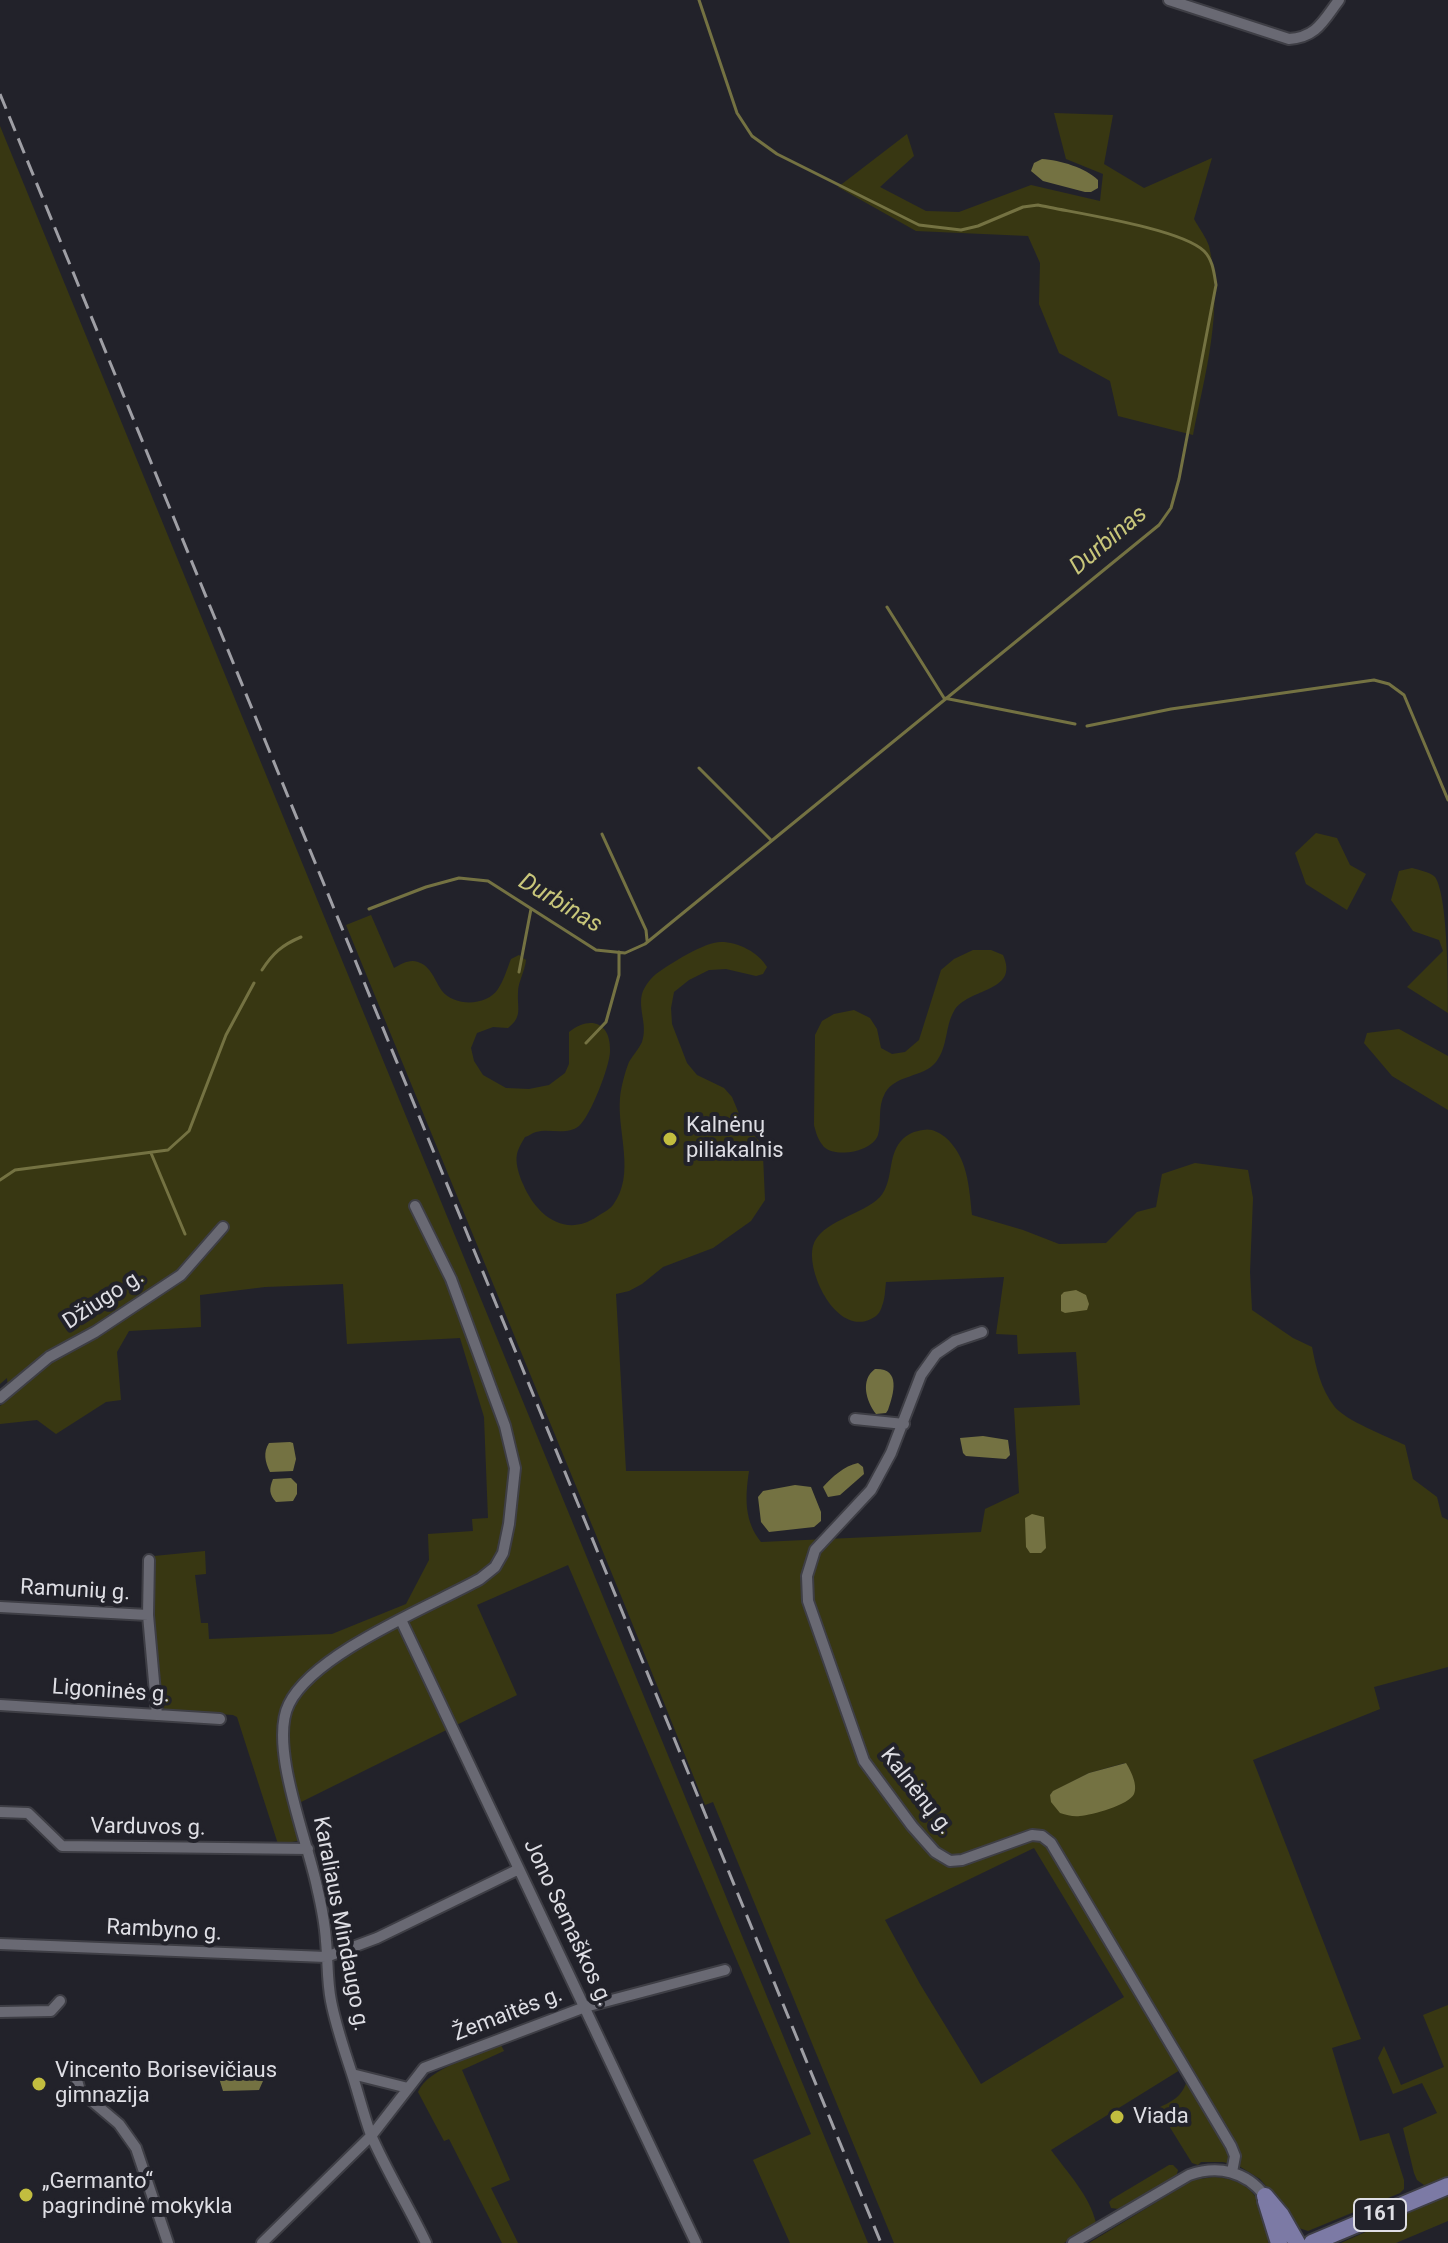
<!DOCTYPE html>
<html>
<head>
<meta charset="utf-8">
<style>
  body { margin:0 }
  canvas { display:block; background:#22222a }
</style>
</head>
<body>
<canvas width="1448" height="2243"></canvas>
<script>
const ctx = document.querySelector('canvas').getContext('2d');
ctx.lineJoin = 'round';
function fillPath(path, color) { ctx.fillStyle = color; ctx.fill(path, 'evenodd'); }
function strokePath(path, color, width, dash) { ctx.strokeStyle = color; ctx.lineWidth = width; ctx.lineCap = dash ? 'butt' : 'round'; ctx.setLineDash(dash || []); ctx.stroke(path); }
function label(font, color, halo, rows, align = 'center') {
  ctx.font = font + ' Roboto,sans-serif'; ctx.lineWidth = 8; ctx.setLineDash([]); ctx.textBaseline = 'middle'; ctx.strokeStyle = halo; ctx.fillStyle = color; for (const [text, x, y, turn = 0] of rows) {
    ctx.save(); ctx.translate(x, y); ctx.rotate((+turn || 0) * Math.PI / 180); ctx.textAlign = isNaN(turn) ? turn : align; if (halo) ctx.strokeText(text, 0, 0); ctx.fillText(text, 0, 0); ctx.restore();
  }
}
const green = new Path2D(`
  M1054 113 1113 115 1104 164 1144 188 1212 158 1194 219C1199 228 1206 237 1209 246 1224 309 1205 374 1193 435L1118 416 1110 381 1059 353 1039 304 1040 263 1028 236 916 231 838 187 907 134 914 156 880 187 926 211 959 212 1031 185 1100 201 1103 174 1066 159Z
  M0 126 868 2243H790L753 2160 811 2134 568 1565 477 1605 517 1695 293 1806 298 1841 278 1844 237 1717 233 1715 164 1710 152 1605 154 1556 205 1551 206 1574 195 1575 201 1623H208L209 1639 332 1634 406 1604 429 1560 428 1534 473 1531 472 1519 488 1518 484 1417 460 1338 347 1344 343 1284 265 1287 200 1295 201 1327 129 1331 117 1352 121 1400 106 1402 56 1434 37 1420 0 1424V1406L9 1399 7 1378 0 1384Z
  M1316 833 1337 838 1350 865 1366 874 1347 910 1306 884 1295 853Z
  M1412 868C1419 870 1430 872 1435 877 1448 896 1448 985 1448 1013L1407 987 1443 951 1439 940 1413 931 1391 900 1399 871Z
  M371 915 394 968C402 964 409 959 418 962 431 966 435 981 442 991 455 1007 487 1006 498 989 504 980 507 969 511 959L519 955 526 960C525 971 518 982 518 992 517 1009 523 1016 508 1028L493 1027 477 1033 471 1048 474 1061 483 1075 506 1088 529 1089 549 1085 565 1073 569 1064V1032C590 1015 611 1022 610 1051 610 1066 590 1117 579 1126 566 1136 550 1128 536 1132 532 1133 529 1136 525 1137 522 1142 518 1149 517 1154 515 1162 519 1176 523 1184 536 1215 565 1239 598 1216 603 1213 610 1209 613 1205 636 1174 617 1133 620 1098 621 1087 625 1072 629 1062 633 1055 639 1049 642 1042 648 1025 638 1010 642 994 644 987 650 979 656 974 670 964 704 942 721 942 738 942 758 952 767 967L763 974 756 976 726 969 709 970 689 980 674 992 671 1008 672 1024 687 1063 697 1075 724 1088 732 1097 742 1121 759 1141 763 1156 765 1200 751 1221 713 1248 663 1267 642 1284 629 1291 616 1294 626 1471H749C745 1497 744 1521 761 1542L981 1532 985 1509 1019 1493 1014 1408 1080 1405 1076 1352 1018 1354 1017 1335 996 1334 1004 1277 886 1282C885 1290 885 1299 882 1306 880 1313 877 1316 871 1319 837 1336 806 1273 813 1246 820 1221 863 1215 880 1197 894 1181 887 1157 901 1141 907 1134 915 1131 923 1130 931 1128 938 1132 945 1137 968 1157 969 1187 972 1215L1023 1230 1059 1244 1106 1243 1137 1212 1156 1207 1162 1174 1195 1163 1248 1170 1253 1198 1250 1272 1252 1310 1293 1338 1312 1347C1316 1368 1321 1389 1334 1406 1344 1420 1388 1437 1405 1445L1413 1479 1437 1497 1442 1517 1448 1520V1667L1374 1687 1380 1709 1253 1760 1361 2039 1332 2048 1360 2141 1389 2133 1404 2180V2189L1400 2193 1308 2231 1296 2227 1279 2201 1260 2179 1239 2166 1223 2162H1201L1198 2165 1192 2163 1158 2108C1164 2105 1171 2102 1176 2098 1195 2082 1188 2055 1174 2039L1166 2045 1180 2070 1051 2150C1067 2172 1090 2196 1096 2223L1064 2243H894L713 1802 705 1805 626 1608 346 925ZM1125 1763 1133 1778 1135 1790 1050 1795 1054 1791 1089 1773ZM1034 1848 1124 1997 981 2084 920 1984 885 1920Z
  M973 950H991L1003 955C1020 993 968 987 954 1011 945 1026 948 1047 936 1062 923 1078 896 1074 885 1093 877 1108 882 1122 878 1135 872 1152 836 1158 824 1147 818 1140 816 1133 814 1125L815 1035 822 1021 834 1014 854 1010 870 1018 877 1029 881 1048 892 1054 905 1052 919 1040 941 970 954 959Z
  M1399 1029 1448 1056V1110L1392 1076 1364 1043 1367 1033Z
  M1448 2005V2177L1432 2184 1424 2185 1417 2180 1414 2173 1403 2128 1437 2113 1422 2083 1393 2094 1378 2058 1384 2046 1401 2085 1444 2067 1423 2015Z
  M501 2045 504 2051 462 2070 510 2180 491 2188 518 2243H502L449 2139 444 2141 418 2092C428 2068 478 2055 501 2045Z
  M1169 2165H1173L1178 2170 1176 2177 1119 2209 1111 2208 1109 2202 1112 2199Z
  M1214 2177C1243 2179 1257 2191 1266 2218 1269 2227 1271 2234 1268 2243H1089L1193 2180Z
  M1448 2195V2221L1396 2243H1341Z`);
const water = new Path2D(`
  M1042 159C1060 160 1086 168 1098 180V188L1091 192H1085L1043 181 1031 171 1034 163Z
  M1076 1290 1086 1295 1089 1304 1087 1310 1065 1313 1061 1311V1295L1064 1292Z
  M875 1369C901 1368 894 1393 888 1410L886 1413 876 1414C866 1401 860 1380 875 1369Z
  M983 1436 1008 1440 1010 1455 1006 1459 966 1456 963 1453 960 1438Z
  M290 1442 293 1443 296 1459 293 1471 270 1472C265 1462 263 1452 269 1443Z
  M858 1463 863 1467 864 1474 840 1495 828 1497 823 1487C832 1477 844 1466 858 1463Z
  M291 1478 297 1484V1494L293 1501 276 1502C269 1494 269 1489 273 1479Z
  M795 1485 811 1487 821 1512V1521L814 1527 769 1532 761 1522 758 1497 763 1491Z
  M1032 1514 1044 1517 1046 1548 1041 1553H1030L1026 1547 1025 1518Z
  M1126 1763C1131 1771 1138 1785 1134 1794 1129 1805 1092 1815 1080 1816 1073 1817 1067 1815 1060 1813L1051 1802 1050 1795 1053 1791 1089 1773Z
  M252 2065 262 2070 263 2081 259 2090 223 2091 219 2078 220 2068H243Z`);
const stream = new Path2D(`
  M887 607 944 698 1075 724
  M1087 726 1171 709 1374 680 1389 684 1404 695 1448 800
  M699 768 770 839
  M602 834 646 930 647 940
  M369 909 426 887 459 878 488 881 596 950 625 953 645 944 1159 525 1171 508 1179 479 1216 285C1214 273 1213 260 1204 251 1180 228 1074 213 1038 205L1023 207 978 226 961 230 919 225 777 154 752 136 737 113 699 0
  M262 970C273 953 282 945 301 937
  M519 972 531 909
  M586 1043 606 1022 619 975V952
  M151 1153 185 1234
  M0 1180 15 1170 168 1150 189 1131 226 1035 254 983`);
const street = new Path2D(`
  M1169 0 1289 39C1317 37 1323 21 1339 0
  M415 1206 451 1279 505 1426 515 1468 509 1524 503 1553 495 1567 480 1579C429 1607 314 1653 289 1704 268 1745 308 1842 317 1887 321 1904 325 1923 326 1941 328 1961 327 1981 331 2001 336 2027 345 2052 353 2077 359 2096 364 2116 371 2135 387 2172 409 2207 426 2243
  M982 1332 955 1341 936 1354 921 1375 891 1453 871 1490 815 1550 807 1576 808 1601 864 1761 912 1826 935 1852 950 1861 962 1860 1032 1835 1042 1836 1051 1843 1231 2146 1235 2156 1232 2172
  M0 1398 49 1357 95 1332 181 1275 223 1227
  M855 1419 904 1424
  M149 1560 148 1615 157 1715
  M0 1607 148 1615
  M401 1620 696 2243
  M0 1705 220 1719
  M0 1812 28 1813 62 1846 308 1849
  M0 1944 326 1957 377 1938 519 1869
  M0 2012 51 2011 60 2001
  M352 2074 408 2088
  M77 2080 80 2091 119 2124 136 2148 168 2243
  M262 2243 372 2135 424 2068 585 2007 725 1970
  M1073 2243 1189 2175C1218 2165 1246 2171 1265 2196`);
const primary = new Path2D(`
  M1265 2196 1281 2215 1297 2243
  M1266 2201 1279 2243
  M1312 2243 1448 2186`);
const rail = new Path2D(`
  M0 94 881 2243`);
const markers = [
  [670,1139,8,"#c2bd3f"],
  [39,2084,8,"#c2bd3f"],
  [1117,2117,8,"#c2bd3f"],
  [26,2195,8,"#c2bd3f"]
];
const shields = [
  [1380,2215,52]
];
const shieldNames = [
  ["161",1380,2215]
];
const poiNames = [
  ["Kalnėnų",686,1126],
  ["piliakalnis",686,1151],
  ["Vincento Borisevičiaus",55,2071],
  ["gimnazija",55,2096],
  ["Viada",1133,2117],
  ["„Germanto“",42,2182],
  ["pagrindinė mokykla",42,2207]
];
const streetNames = [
  ["Džiugo g.",104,1300,-33],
  ["Ramunių g.",75,1591,3],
  ["Ligoninės g.",111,1692,4],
  ["Kalnėnų g.",916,1792,52],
  ["Varduvos g.",148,1828,1],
  ["Jono Semaškos g.",567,1923,65],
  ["Karaliaus Mindaugo g.",340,1924,79],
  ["Rambyno g.",164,1931,3],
  ["Žemaitės g.",508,2015,-21]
];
const waterNames = [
  ["Durbinas",1109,541,-40],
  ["Durbinas",560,904,31]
];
fillPath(green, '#383712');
fillPath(water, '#747242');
strokePath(stream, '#747242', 3);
strokePath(street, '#3e3e45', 14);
strokePath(primary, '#3e3e45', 20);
strokePath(street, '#696973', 10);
strokePath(primary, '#7c7aa5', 16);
strokePath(rail, '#9f9fa5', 3, [16, 8]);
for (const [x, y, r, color] of markers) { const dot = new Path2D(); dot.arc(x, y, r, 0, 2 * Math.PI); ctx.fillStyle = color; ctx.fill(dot); strokePath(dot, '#22222a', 3); }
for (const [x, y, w] of shields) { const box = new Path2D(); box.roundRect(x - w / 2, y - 16, w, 32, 6); ctx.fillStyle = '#22222a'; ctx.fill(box); strokePath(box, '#dedee4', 2); }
label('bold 20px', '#dedee4', null, shieldNames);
label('22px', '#dedee4', '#22222a', poiNames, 'left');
label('22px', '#dedee4', '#22222a', streetNames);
label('italic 24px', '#c8c67a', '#22222a', waterNames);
</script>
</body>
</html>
